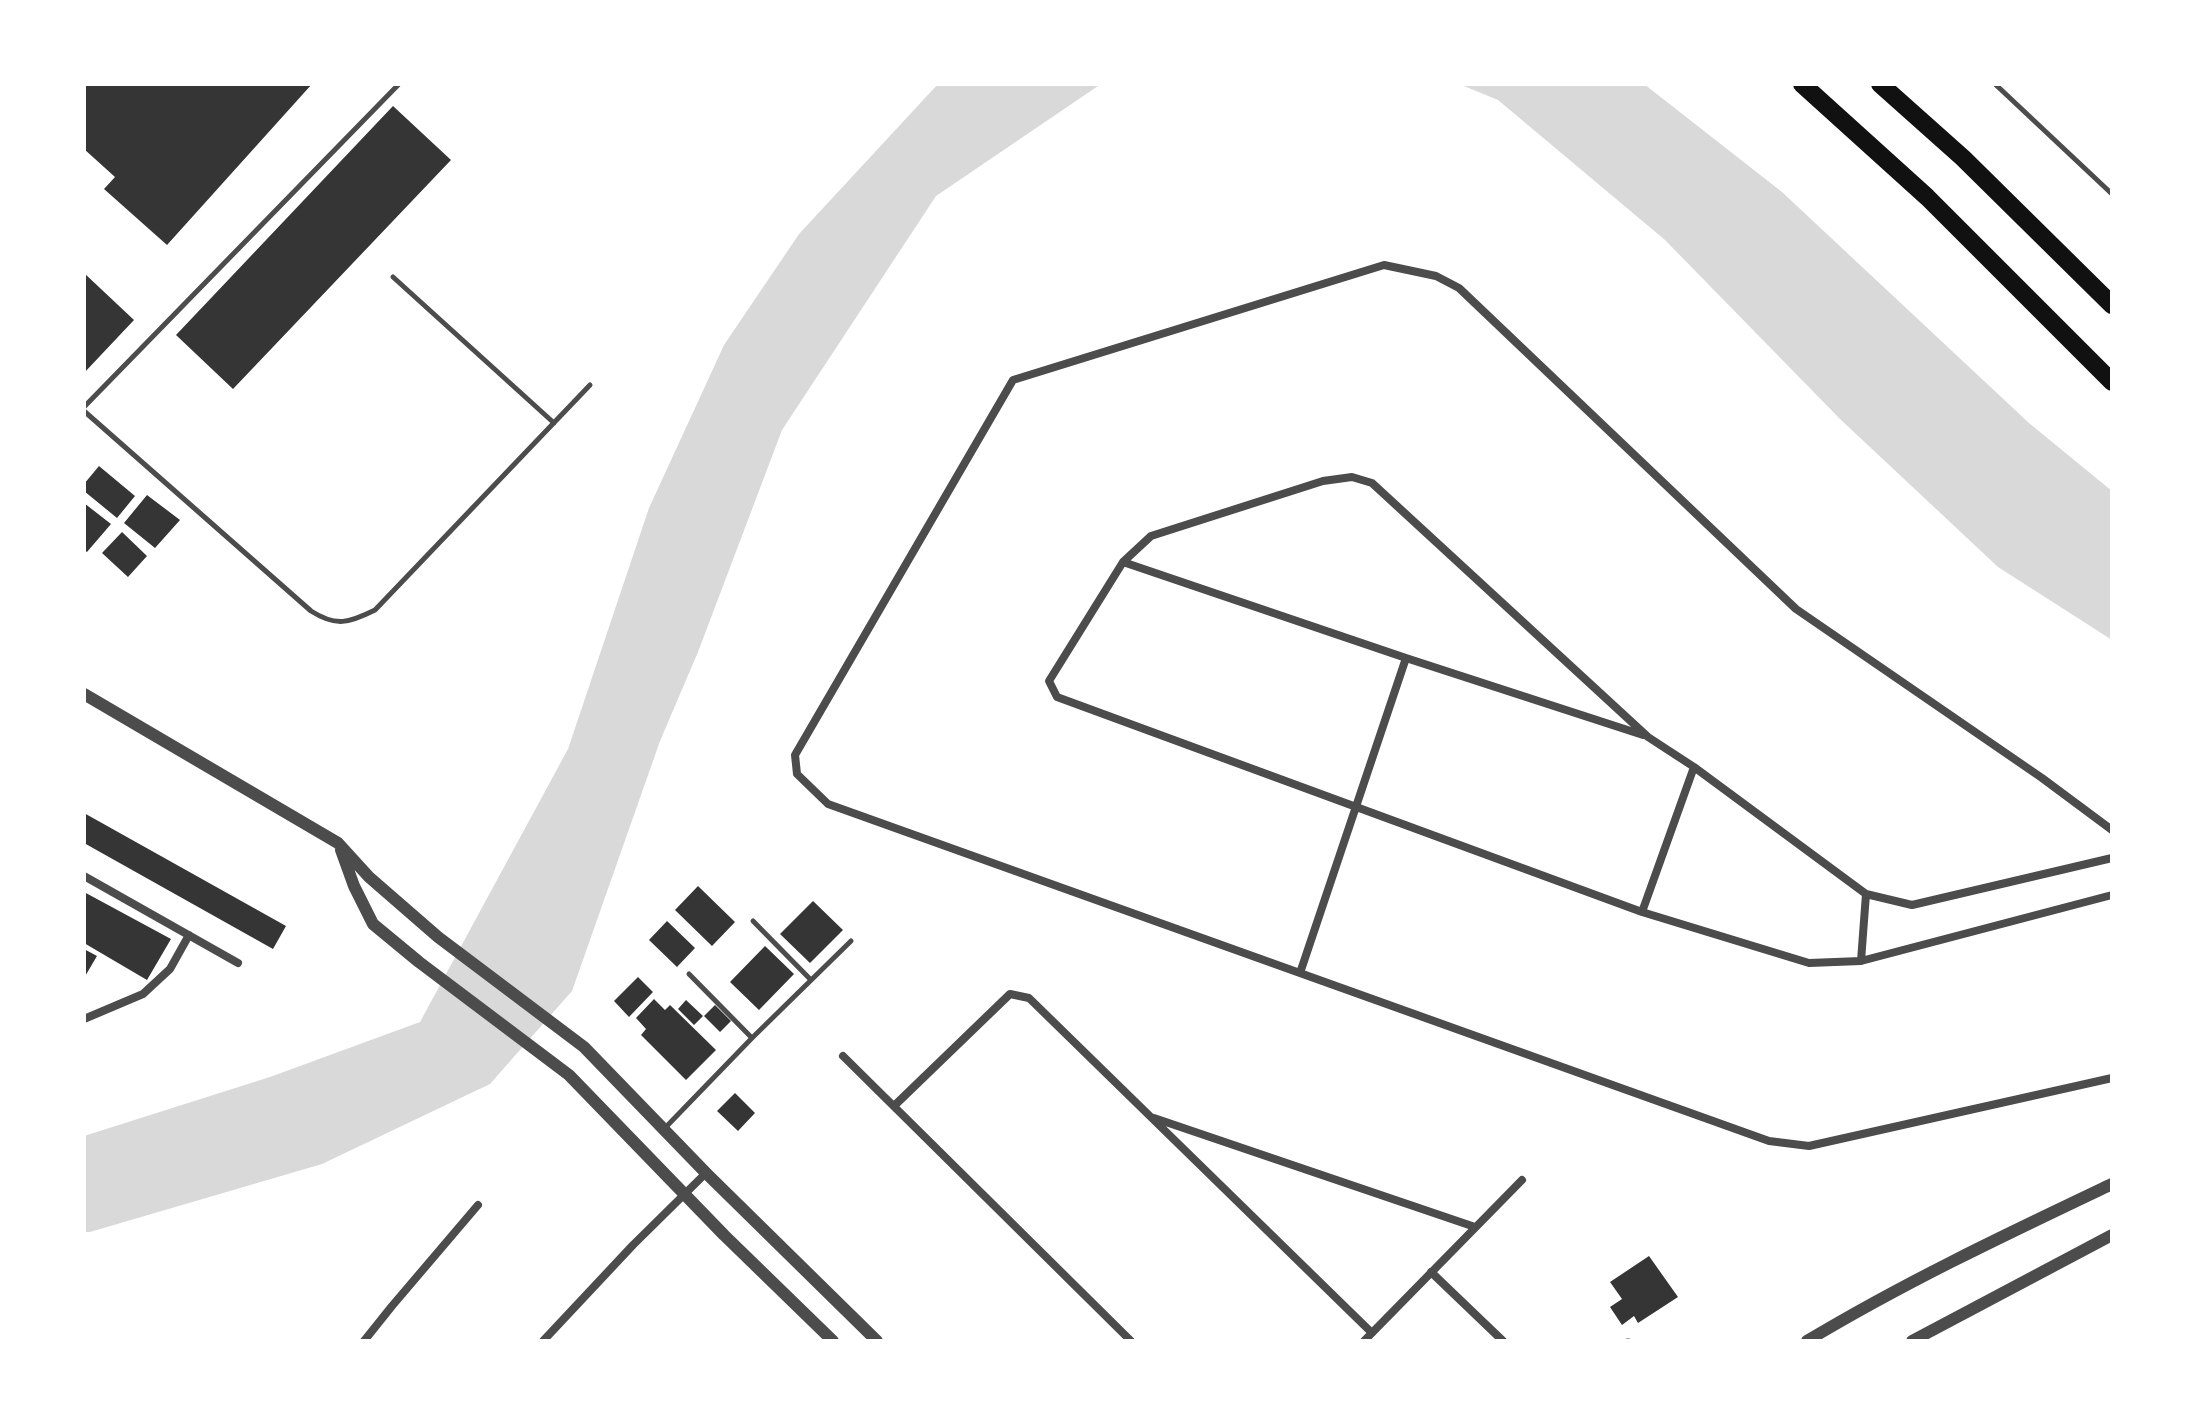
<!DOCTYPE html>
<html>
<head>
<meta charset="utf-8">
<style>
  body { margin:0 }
  #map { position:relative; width:2196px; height:1425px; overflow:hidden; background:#fff; font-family:"Work Sans",sans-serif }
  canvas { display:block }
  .frame { position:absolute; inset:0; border:86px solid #fff; pointer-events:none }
</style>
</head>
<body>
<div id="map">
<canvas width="2196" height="1425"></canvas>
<div class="frame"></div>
</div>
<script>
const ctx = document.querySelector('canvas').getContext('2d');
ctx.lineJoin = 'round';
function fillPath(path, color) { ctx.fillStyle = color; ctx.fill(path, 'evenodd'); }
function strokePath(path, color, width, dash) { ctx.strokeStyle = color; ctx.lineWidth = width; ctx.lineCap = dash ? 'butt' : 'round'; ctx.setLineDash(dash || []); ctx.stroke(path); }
const water = new Path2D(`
  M938 84H1101L936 196 782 430 698 652 660 741 572 991 490 1084 322 1164 90 1232H84V1136L270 1077 420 1022 568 749 649 508 724 345 799 234Z
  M1459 84H1644L1782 192 2029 423 2112 491V640L1998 567 1840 419 1665 240 1498 100Z`);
const building = new Path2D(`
  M84 84H312L167 245 104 189 115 177 84 149Z
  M393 106 451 160 233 389 176 335Z
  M84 273 134 320 84 373Z
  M99 466 135 496 117 518 84 491V484Z
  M147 495 180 520 155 548 124 523Z
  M84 503 111 524 87 552 84 550Z
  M122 532 147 556 128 577 102 553Z
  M84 813 286 926 273 949 84 843Z
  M698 886 735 922 712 946 675 910Z
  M84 892 171 939 147 980 84 943Z
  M813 901 843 930 810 963 780 934Z
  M667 921 695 948 677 967 649 940Z
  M765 946 794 974 759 1010 730 982Z
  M84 949 97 956 84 978Z
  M638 977 653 992 629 1017 614 1001Z
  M654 999 665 1010 670 1005 716 1050 686 1080 641 1035 646 1029 636 1018Z
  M686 1000 703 1016 694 1025 678 1009Z
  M715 1005 731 1021 720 1032 704 1016Z
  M735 1093 755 1113 738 1131 717 1111Z
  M1649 1256 1678 1297 1638 1323 1634 1316 1622 1325 1610 1307 1622 1299 1610 1282Z`);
const service = new Path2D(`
  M1995 84 2112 194
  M393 277 554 423
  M84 407 399 84
  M84 411 311 611C336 627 349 623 375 610L590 385
  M753 921 811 980
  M689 974 752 1038
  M664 1129 752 1038 851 941
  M1627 1341H1629`);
const minor = new Path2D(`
  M1123 562 1406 658 1643 735
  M2112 830 2042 778 1796 609 1459 288 1436 276 1384 265 1013 380 795 755 797 774 828 804 1769 1141 1809 1146 2112 1078
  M2112 858 1912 905 1866 894 1694 767 1648 737 1372 483 1352 477 1323 481 1151 536 1123 562 1049 681 1057 697 1642 912 1809 963 1861 961 2112 895
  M84 876 238 963
  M1642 912 1694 767
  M1861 961 1866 894
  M1300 973 1406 658
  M84 1019 143 994 170 969 189 935
  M843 1056 1131 1341
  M894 1106 1010 994 1029 998 1372 1333
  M1154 1118 1475 1227
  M1431 1272 1503 1341
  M364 1341 392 1306 478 1205
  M543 1341 633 1245 706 1173
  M1364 1341 1522 1180`);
const tertiary = new Path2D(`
  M84 694 338 843 369 877 438 937 584 1047 706 1173 877 1341
  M341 850 354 886 373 924 419 962 569 1075 724 1235 833 1341
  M1807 1341C1905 1282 2009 1233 2112 1184
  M1912 1341 2112 1235`);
const motorway = new Path2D(`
  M1802 84 1927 197 2112 382
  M1880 84 1963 158 2112 305`);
fillPath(water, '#d9d9d9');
fillPath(building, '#353535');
strokePath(service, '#4c4c4c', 5);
strokePath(minor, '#4c4c4c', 8);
strokePath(tertiary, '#4c4c4c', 12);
strokePath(motorway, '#111', 18);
</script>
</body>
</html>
